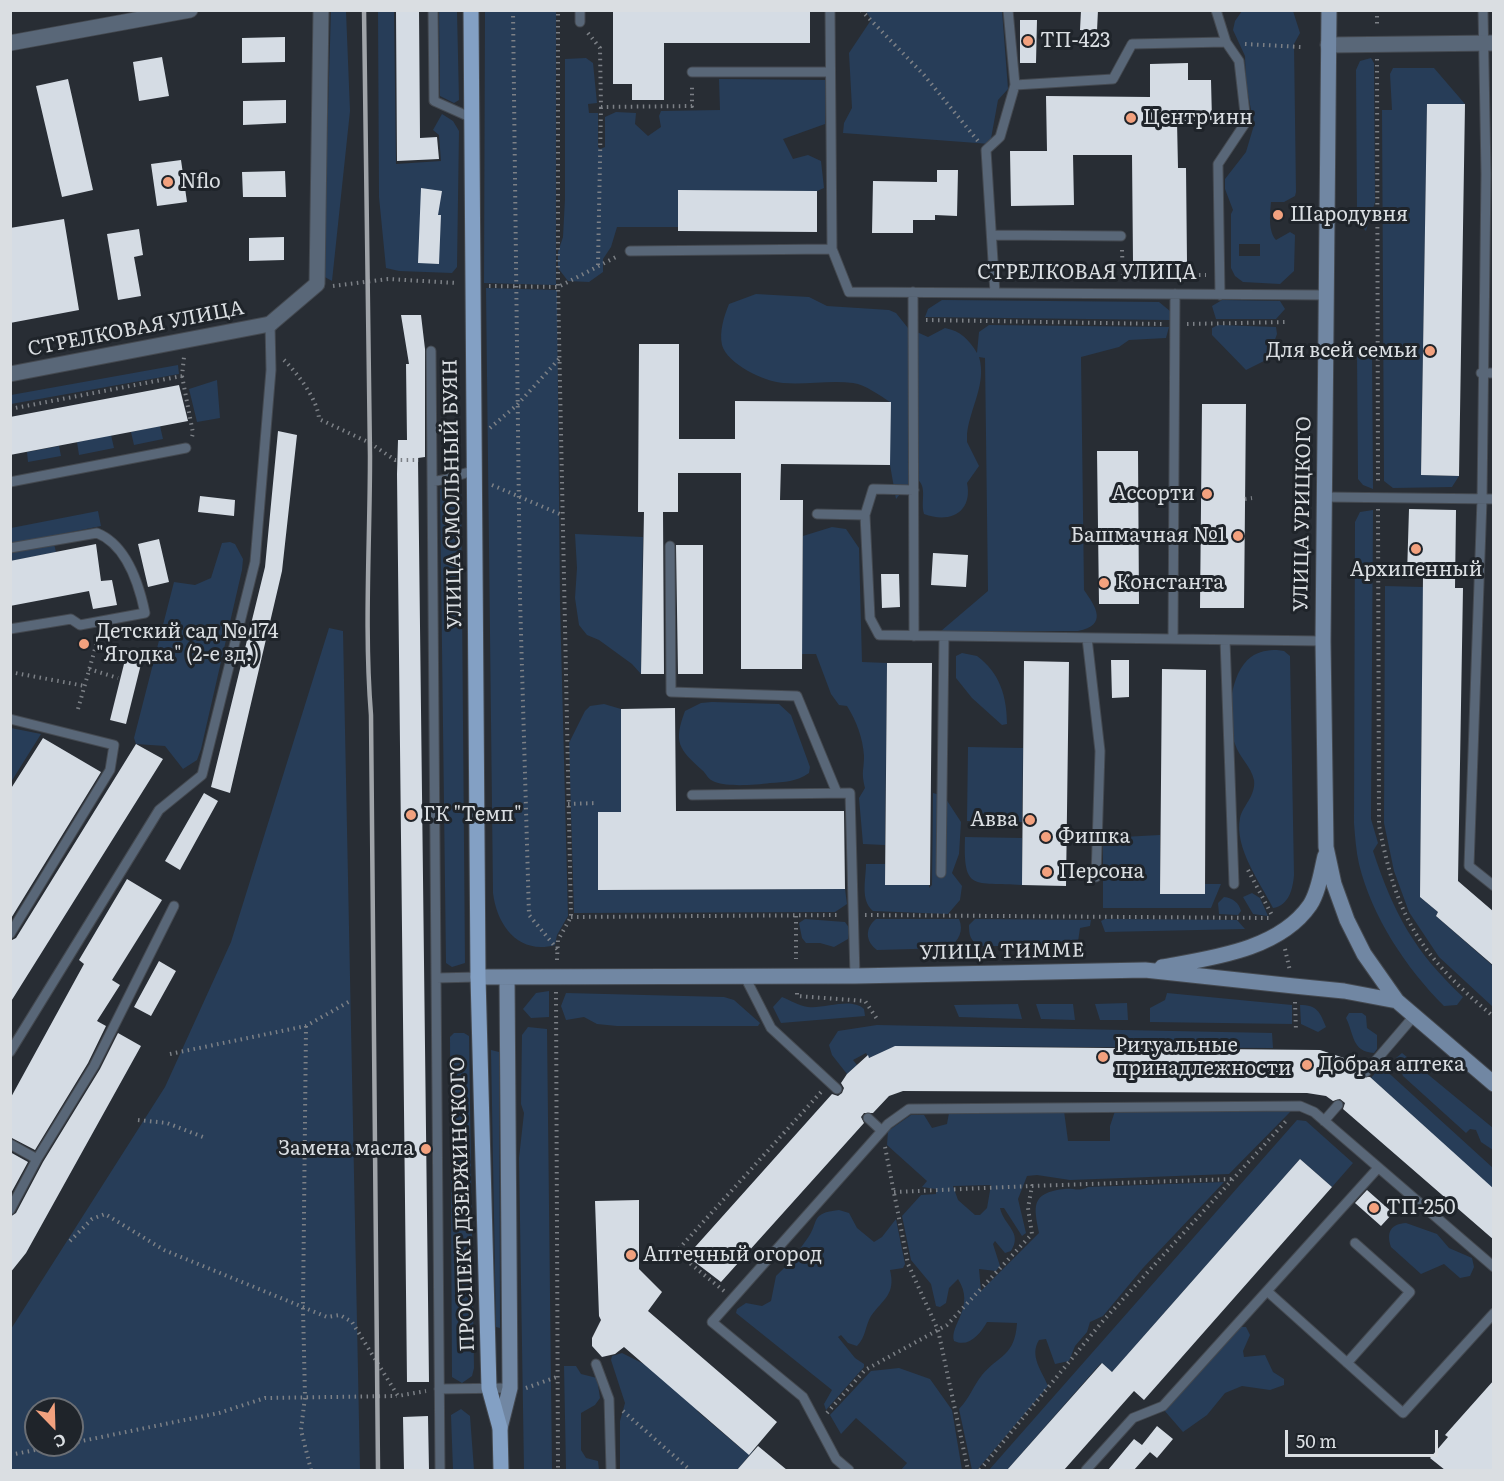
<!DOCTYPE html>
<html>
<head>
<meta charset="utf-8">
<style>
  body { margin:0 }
  #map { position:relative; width:1504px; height:1481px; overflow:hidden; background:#282d34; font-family:Literata,serif }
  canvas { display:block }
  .frame { position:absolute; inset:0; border:12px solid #dadee2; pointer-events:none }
  .north { position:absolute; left:24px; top:1397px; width:60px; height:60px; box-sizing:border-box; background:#1f242a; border:2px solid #6a6e74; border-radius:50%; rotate:157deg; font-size:16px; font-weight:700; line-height:24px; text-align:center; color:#dadee2 }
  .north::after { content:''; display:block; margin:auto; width:21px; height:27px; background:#f2a17e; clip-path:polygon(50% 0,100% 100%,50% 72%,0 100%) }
  .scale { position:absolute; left:1285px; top:1430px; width:153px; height:27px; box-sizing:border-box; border:3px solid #dadee2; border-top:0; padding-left:8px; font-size:18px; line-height:21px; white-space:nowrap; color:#dadee2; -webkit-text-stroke:4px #1f242a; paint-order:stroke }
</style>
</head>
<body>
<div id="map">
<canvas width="1504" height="1481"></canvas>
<div class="frame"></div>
<div class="north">С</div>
<div class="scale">50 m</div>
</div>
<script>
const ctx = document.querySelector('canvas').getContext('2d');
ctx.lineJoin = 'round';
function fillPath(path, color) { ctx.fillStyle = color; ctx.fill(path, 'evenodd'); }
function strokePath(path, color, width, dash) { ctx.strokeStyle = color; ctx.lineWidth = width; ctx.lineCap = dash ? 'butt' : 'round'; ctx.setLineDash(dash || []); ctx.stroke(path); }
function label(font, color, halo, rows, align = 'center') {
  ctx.font = font + ' Literata,serif'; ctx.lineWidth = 6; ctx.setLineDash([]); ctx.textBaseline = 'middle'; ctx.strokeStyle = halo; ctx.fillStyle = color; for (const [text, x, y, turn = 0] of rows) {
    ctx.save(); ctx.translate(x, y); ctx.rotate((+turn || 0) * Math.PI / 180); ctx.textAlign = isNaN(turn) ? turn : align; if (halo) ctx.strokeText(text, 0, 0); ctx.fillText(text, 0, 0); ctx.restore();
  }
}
const green = new Path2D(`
  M331 11H346L350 111 332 281 323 276Z
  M378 11H394L396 164 441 161 439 135 433 130 442 114 453 121 459 131 457 267 452 273 399 271 386 268 379 197Z
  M439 11H457L459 100 454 103 440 96Z
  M485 11H556V285L484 283Z
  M866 11H1002L1008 89 998 100 990 144 843 133 844 123 852 108 849 53 871 20Z
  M1242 11H1293L1300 33 1294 44 1296 192 1295 196 1284 202H1271C1270 214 1268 231 1276 240L1290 232 1295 235 1294 271 1280 284 1243 282 1235 276 1231 268V214L1233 210 1225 189V179L1246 152 1254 125 1246 84 1245 56 1233 30 1235 21ZM1239 244H1260V256H1239Z
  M586 58 593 63 597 103 588 104 589 113H598V147L600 149 605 147V117L616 112 636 113 635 124 648 136 661 127 659 116 661 111 720 110 719 79 826 80 825 124 783 139 793 159 808 155 821 161 824 188 817 191 678 190V227H617L611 247 603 259V272L589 282 568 281 558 268V252L563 237 565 199V59Z
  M1371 58 1374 63 1375 202 1366 231 1362 227 1357 212 1356 70 1360 61Z
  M1393 68H1434L1465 104H1427L1421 475 1459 476 1452 487 1393 488 1384 481 1382 110H1392L1390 74Z
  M486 288 557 290 560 603 568 916 557 935 555 945C519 955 497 926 493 893Z
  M756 294 809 297 827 306 889 310 896 313 908 328 928 337 945 328C961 331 969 340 977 353L979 332 989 325 1169 327 1166 338 1129 340 1119 347 1081 357 1084 590C1096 607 1108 625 1078 631H941L988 591 985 358 979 357C987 383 970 408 967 434V442L979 466 967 483C973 512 950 524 924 514 920 500 929 485 914 477L896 499 890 465V402C879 395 866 385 853 383 830 380 806 385 783 383 765 382 727 364 722 345 719 332 724 316 729 304Z
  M942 300 1159 302 1170 311 1171 320 925 317 928 309Z
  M1222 300 1280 301 1285 309 1276 319H1216L1212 306Z
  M1218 325 1276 327 1277 334 1268 359 1246 370 1212 335V328Z
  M1372 346 1373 489 1363 485 1358 479 1357 353 1361 347Z
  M178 365 179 374 11 404V395Z
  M217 380 220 418 197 422 189 389Z
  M160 426 163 439 134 445 131 432Z
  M111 435 114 448 79 455 77 442Z
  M59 446 61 456 28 462 27 452Z
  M461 480 465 963 452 967 446 963 440 489Z
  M1373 510 1371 819 1378 843 1373 851C1394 914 1414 951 1463 997L1457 1005 1444 1006C1406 968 1372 917 1359 864 1356 851 1355 836 1354 823L1355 522 1360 512Z
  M98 511 101 526 11 544V528Z
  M832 527 846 529 859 548 862 662 887 663 885 845 863 844 859 798 865 788C861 771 864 771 864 756 863 738 856 720 847 706L839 705 831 694 816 654H802L803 536Z
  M575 534 643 537 641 674 632 664 599 640 587 635 579 625 575 598 577 568Z
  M230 542 235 544 243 559 242 570 201 749 197 760 183 769 165 746 136 744 134 738 174 582 195 585 211 578 222 543Z
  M54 544 56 552 11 561V552Z
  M1385 586 1423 587 1420 897 1438 912 1436 916 1493 966V1007L1439 957 1409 912 1394 871 1384 823Z
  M329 628 343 631 360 1470H11V1329L165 1087 231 942ZM36 1409H72V1445H36Z
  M1277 650 1284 651 1290 656 1294 875C1293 888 1289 906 1273 908 1260 882 1234 848 1240 818 1243 805 1256 796 1254 780 1251 766 1239 757 1235 744 1226 721 1229 673 1251 657 1259 651 1268 650 1277 650Z
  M962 653 977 656C1000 673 1007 697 1007 724L1002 725 972 698 956 678V656Z
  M712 702 779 704 791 715 810 767 809 773C796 782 785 782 770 783 755 785 728 787 715 782 707 779 707 774 702 770 679 749 673 743 685 711L701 703Z
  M604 704 621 709V812L598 813V890L845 889 847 904 835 912 574 913 569 743 585 711 590 706Z
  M11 728 41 734 11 782 10 728Z
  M968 747 1023 748 1022 822 967 821Z
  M933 793 944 796 961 822 959 854 952 873 962 886 960 900 948 914 873 911C860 900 866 880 866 864H885V885H929V888L932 885Z
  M1160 835V894H1204L1205 884H1221L1211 908H1103V838Z
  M965 837 1022 838V885C973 882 963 892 965 837Z
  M1252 893 1260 898 1268 916 1253 914 1243 897Z
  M1224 897C1233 898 1239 903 1241 911L1238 915 1219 914 1218 903Z
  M805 919 845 922 850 929 848 939 834 947 820 943H806L802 938 799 923Z
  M876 919H959C964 931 959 940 949 948L877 950C865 941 865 928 876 919Z
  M975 919 1091 920 1090 926 1080 928 1078 942 1049 941 1037 946H979C970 940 969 935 969 925Z
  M1105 919 1237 920 1245 929 1105 932 1101 921Z
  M549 991V1017L531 1018 523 1009 536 993Z
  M566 993 724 997 734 1000 760 1023 758 1026H617L597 1024 584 1017 566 1020 561 1006Z
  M1167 993 1292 1005V1024L1150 1022V1008L1165 1000Z
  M782 997C792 1001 797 1005 808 1007 825 1009 851 997 864 1009L865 1016 781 1023 773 1007Z
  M1127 1003 1128 1020H1100L1095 1004Z
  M1018 1004 1022 1019 959 1017 954 1005Z
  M1036 1004H1073L1075 1020 1041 1019Z
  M1300 1005C1317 1005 1320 1012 1326 1027L1318 1032 1301 1024Z
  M1349 1013H1362L1366 1016 1367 1028 1377 1035V1049L1374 1053C1352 1052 1354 1034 1346 1018Z
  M877 1025 1272 1033 1273 1048 896 1046 869 1058 866 1053 853 1060 857 1065 847 1074 832 1055 829 1045 838 1031Z
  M528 1027 547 1029 552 1470H524L519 1158 524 1113 521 1104 522 1035Z
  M454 1033H464L469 1036 474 1368 472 1376 462 1383 452 1377 450 1037Z
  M491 1050 499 1052 500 1328 496 1327Z
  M1402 1053 1493 1128V1150L1481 1142 1476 1130 1470 1129 1466 1133 1403 1076 1396 1058Z
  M1381 1066 1493 1168V1189L1371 1078Z
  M1293 1109 1229 1174 1070 1180 1037 1175 1027 1176 1018 1199 1026 1233 1022 1236 1004 1208H1000C1004 1226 1023 1232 1011 1251L1005 1253 995 1241 993 1244 1000 1266 996 1271 979 1269 981 1291 1039 1233C1034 1207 1030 1193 1064 1189 1074 1188 1079 1192 1088 1187L1224 1182 1143 1268 1103 1316 1090 1322 1087 1332 1075 1346 1069 1361 1055 1364 1046 1339 1039 1340C1029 1356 1042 1371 1048 1386L977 1470H972L959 1409C970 1398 973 1386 982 1375 999 1355 1015 1356 1017 1323L987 1322C980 1334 969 1348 954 1341 949 1325 976 1307 958 1279L949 1288 946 1303 940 1307 936 1306 931 1284 911 1260 902 1216 921 1195 936 1194V1189L922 1187 927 1181 887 1145 888 1131 911 1115H924L932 1128 947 1124 949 1113 1064 1111 1068 1141H1110V1126L1115 1111ZM991 1185 987 1208 980 1215H975L958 1200 953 1186Z
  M1297 1120 1306 1121 1353 1163 1332 1187 1300 1159 1112 1372 1101 1363 1007 1470H989Z
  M839 1210 849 1213 857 1228 874 1242 882 1237 896 1219 905 1264 903 1268 890 1270C896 1295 883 1299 871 1316 865 1326 866 1337 857 1346L848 1343 841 1335 838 1337 855 1358 864 1364V1367L826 1410 824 1404 832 1390 736 1313 737 1309 746 1303 762 1306 771 1301 776 1276C788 1265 798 1252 807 1239 820 1222 809 1213 839 1210Z
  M1406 1223 1437 1234 1449 1248 1472 1258 1474 1267 1470 1276 1460 1278 1444 1264 1421 1274 1391 1247C1386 1232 1391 1224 1406 1223Z
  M1240 1327H1246L1250 1335 1243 1351 1244 1357 1265 1355 1273 1372 1284 1379V1385L1270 1390 1242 1386 1225 1393 1207 1415 1183 1432 1164 1410Z
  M622 1353 644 1364 702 1406 697 1411 744 1451 748 1448 753 1451 737 1470H620V1421L625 1403 611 1360 612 1356Z
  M564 1366H576L581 1374 597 1378 600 1398 595 1405 581 1413V1450L586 1458 598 1461 599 1470H566Z
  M899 1368 930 1379 952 1410 962 1470H901L907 1463 856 1418 841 1434 830 1415 871 1371Z
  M461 1409 470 1416 474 1470H453L451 1415Z`);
const building = new Path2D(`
  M396 10H419L420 138 437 137 439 159 397 161Z
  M613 10H810V43H664V100H632V84H613Z
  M1081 10H1098L1097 31 1080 30Z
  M1020 20H1037L1036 63H1020Z
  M285 37V62L242 63V38Z
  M162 57 169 96 139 101 133 62Z
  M1188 63V80H1211L1212 120 1177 121 1178 168H1186L1187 262H1133L1132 155H1073L1074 205 1011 206 1010 151H1047L1046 96 1150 97V64Z
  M68 79 93 190 62 197 36 86Z
  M286 100V123L243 125V101Z
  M1427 104H1465L1459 476 1421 475Z
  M181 160 187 202 157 206 151 164Z
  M937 170H958L957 216 935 215V220H913V233H872L873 181 937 182Z
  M285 171 286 197H243L242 172Z
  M421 188 442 191 438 215H441L439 264 418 263Z
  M678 190 817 191V232L678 231Z
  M64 219 79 310 10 323V228Z
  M139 229 143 255 134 257 141 296 118 300 107 234Z
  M284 237V260L249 261V238Z
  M401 315H421L425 349V457L418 458 429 1382H407L397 474 398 440H407L406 364H409Z
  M639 344H679V439H735V401L891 402 890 465 781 464 780 500H803L802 669H741V473H678V512H663L664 674H641L644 512H638Z
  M179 385 188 421 10 455V417Z
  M1202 404H1246L1244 608H1200Z
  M278 431 297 435 282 571 230 793 211 787 265 567Z
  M1097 451H1138L1139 604H1099Z
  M200 496 235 500 234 516 198 512Z
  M1409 509 1456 510 1455 588H1463L1458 881 1494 912V966L1436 916 1438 912 1420 897 1423 575H1407Z
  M159 539 169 582 148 587 138 544Z
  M96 544 101 581 112 580 117 605 93 609 89 591 10 606V561Z
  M676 545H703V674H678Z
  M933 553 968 555 966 587 931 585Z
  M881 574H899L900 607 882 608Z
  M127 652 143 656 126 724 110 720Z
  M1111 660H1129V697L1112 698Z
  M1024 661 1069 662 1066 886 1022 885Z
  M887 663H932L930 885H885Z
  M1162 669 1206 670 1205 894H1160Z
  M675 708 676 811H844L845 889 598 890V812H621V709Z
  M43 738 101 772 10 920V790Z
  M136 744 163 759 10 1003V941L16 938Z
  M204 793 218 801 180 870 165 861Z
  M127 879 162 900 112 980 120 985 97 1021 106 1026 88 1063 35 1150 10 1137V1099L84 964 79 960Z
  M159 961 176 971 151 1016 134 1007Z
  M118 1033 141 1046 26 1253 10 1273V1217L16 1213 43 1162 100 1069Z
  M895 1046 1320 1050 1353 1061 1361 1068V1077H1370L1494 1189V1240L1343 1109 1345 1103 1340 1099 1333 1101 1326 1096 1307 1093 903 1091 889 1096 873 1113H864L861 1117 864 1123 721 1282 687 1256 832 1094 838 1096 842 1093 844 1088 841 1083 847 1074 868 1055 869 1058Z
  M10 1152 28 1162 10 1195Z
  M1300 1159 1332 1187 1144 1400 1134 1391 1064 1470H1007L1102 1363 1112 1372Z
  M1367 1190 1393 1213 1381 1226 1355 1203Z
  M639 1200V1269L662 1292 648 1311 777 1422 749 1455 624 1347 615 1354 602 1357 592 1346V1338L601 1320 599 1316 595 1201Z
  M1494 1380V1470H1445L1430 1458 1448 1437 1445 1435Z
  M428 1416 429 1470H404L403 1417Z
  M1157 1426 1173 1439 1157 1458 1144 1447 1150 1452 1134 1470H1108L1134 1439 1142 1445Z
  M758 1446 787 1470H737Z`);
const path = new Path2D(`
  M513 10 520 598 529 915 558 950
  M861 10 924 75 978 141
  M1377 10V28
  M588 33 600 48 601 107 692 106V84
  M1245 44 1301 47
  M1377 59 1378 484
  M1122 250 1123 276 1206 275
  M598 265 601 107
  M333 286 388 279 457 283
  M489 286 558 287 618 256
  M926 320 1162 324
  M1187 324 1289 322
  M284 360C298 374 318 400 319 419L370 443 395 460H419
  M182 376 193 433 192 437
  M10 409 182 376 184 357
  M490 428 517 405 559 359
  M446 463 457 450
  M492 485 562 515
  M1245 499 1252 498
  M1378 509 1379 825C1397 919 1420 955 1494 1017
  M89 669 118 678
  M10 672 85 686
  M78 709 99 635
  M568 804 597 803
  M1248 870 1273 917
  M865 915 1269 918
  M796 916V959
  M571 917 840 915
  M1285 949 1290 971
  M557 960 558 940 571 917 558 287V10
  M556 992 558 1470
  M797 993V996L865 1001 877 1019
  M1295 1002 1296 1031
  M306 1026 303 1308 305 1397 301 1430 311 1470
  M170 1054 306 1026 352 1000
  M138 1120 167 1123 203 1137
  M885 1147 908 1264 938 1330 968 1470
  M894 1192 1032 1186
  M70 1241 92 1219 105 1214 164 1250 327 1317 340 1315 352 1322 398 1396 426 1391
  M724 1291 676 1252 821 1092
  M526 1388 557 1377
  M623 1411 690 1470
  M827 1413 865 1370 947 1325 1032 1234 1028 1208 1032 1186 1232 1179
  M72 1443 219 1413 265 1398 397 1396
  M10 1455 60 1445
  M980 1470 1102 1322 1287 1120`);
const service = new Path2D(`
  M433 10 434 101 472 118
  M580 10V22
  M830 10 832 249
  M1216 10 1226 42 1239 61 1246 122 1218 164 1220 295
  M1483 10 1486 174 1482 499 1469 866 1494 886
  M692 72H829
  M1015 85 1113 79 1132 44 1226 42
  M992 235 1121 236
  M630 251 832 249 849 292 1326 295
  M913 292 914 636
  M995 293 986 150 1000 137 1015 85 1008 10
  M431 351 440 1470
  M1481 373H1494
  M433 481C448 481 460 473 475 471
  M10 482 186 448
  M1324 497 1494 499
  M817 514 865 515 873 489 914 490
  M865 515 870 618 879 635 1323 641
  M670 546 671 692 797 696 837 793
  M10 548 97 533C127 545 139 584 145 613L80 625 71 619 10 629
  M1087 638 1100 751 1096 877
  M1173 639 1175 294
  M1225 640 1234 884
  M10 719 114 745 110 770 10 934
  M692 795 850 793 855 976
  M941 873 944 636
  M745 977 771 1028 837 1089
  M436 978 478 977
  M10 1052 159 810 202 775 255 562 271 370 270 324
  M1366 1072 1414 1016
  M868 1118 882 1131
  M1324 1121 1338 1105
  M10 1144 37 1159
  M10 1210 37 1159 94 1066 174 906
  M1267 1291 1403 1413 1494 1313
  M1347 1363 1410 1292 1355 1243
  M596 1364 609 1399 611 1470
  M439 1389 510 1388
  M849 1470 836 1459 803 1397 712 1322 888 1124 909 1109 1300 1106 1314 1112 1494 1267
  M1086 1470 1133 1418 1163 1406 1378 1168`);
const minor = new Path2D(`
  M10 43 190 10
  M1328 45 1494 43
  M270 324 317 284 321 10`);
const tertiary = new Path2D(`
  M10 374 270 324`);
const secondary = new Path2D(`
  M1329 10 1323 641 1326 847 1334 884 1347 920 1364 954 1397 1001
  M1162 967C1211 958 1279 950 1310 905 1319 891 1321 872 1325 856
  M478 977 855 976 1145 970 1294 986 1344 991 1397 1001 1494 1084
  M500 1428 510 1388 507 977`);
const primary = new Path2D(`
  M471 10 478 977 489 1388 500 1428 501 1470`);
const rail = new Path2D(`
  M364 10C367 159 369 308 370 456 370 543 364 629 371 715L378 1470`);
const markers = [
  [1028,41,6,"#f2a17e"],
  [1131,118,6,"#f2a17e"],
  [168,182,6,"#f2a17e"],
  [1278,215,6,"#f2a17e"],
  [1430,351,6,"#f2a17e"],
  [1207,494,6,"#f2a17e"],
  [1238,536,6,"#f2a17e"],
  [1416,549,6,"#f2a17e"],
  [1104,583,6,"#f2a17e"],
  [84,644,6,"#f2a17e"],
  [411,815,6,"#f2a17e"],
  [1030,820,6,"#f2a17e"],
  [1046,837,6,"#f2a17e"],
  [1047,872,6,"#f2a17e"],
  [1103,1057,6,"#f2a17e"],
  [1307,1065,6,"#f2a17e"],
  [426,1149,6,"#f2a17e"],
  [1374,1208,6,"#f2a17e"],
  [631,1255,6,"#f2a17e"]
];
const poiNames = [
  ["ТП-423",1040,41],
  ["Центр инн",1143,118],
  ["Nflo",180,182],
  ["Шародувня",1290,215],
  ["Для всей семьи",1418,351,"right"],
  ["Ассорти",1195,494,"right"],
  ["Башмачная №1",1226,536,"right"],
  ["Архипенный",1416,570,"center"],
  ["Константа",1116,583],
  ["Детский сад № 174",96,632],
  ["\"Ягодка\" (2-е зд.)",96,655],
  ["ГК \"Темп\"",423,815],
  ["Авва",1018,820,"right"],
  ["Фишка",1058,837],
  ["Персона",1059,872],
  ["Ритуальные",1115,1046],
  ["принадлежности",1115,1069],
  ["Добрая аптека",1319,1065],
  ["Замена масла",414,1149,"right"],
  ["ТП-250",1386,1208],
  ["Аптечный огород",643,1255]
];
const streetNames = [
  ["СТРЕЛКОВАЯ УЛИЦА",1087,273],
  ["СТРЕЛКОВАЯ УЛИЦА",136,329,-11],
  ["УЛИЦА СМОЛЬНЫЙ БУЯН",453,494,-91],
  ["УЛИЦА УРИЦКОГО",1303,514,-89],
  ["УЛИЦА ТИММЕ",1002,952,-1],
  ["ПРОСПЕКТ ДЗЕРЖИНСКОГО",463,1204,-92]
];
fillPath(green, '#273d58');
fillPath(building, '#d5dce4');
strokePath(service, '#444950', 11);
strokePath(minor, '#444950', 17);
strokePath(tertiary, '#444950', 17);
strokePath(secondary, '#444950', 17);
strokePath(primary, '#444950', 17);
strokePath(path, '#7c8086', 4, [1.5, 4.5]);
strokePath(service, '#596778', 9);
strokePath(minor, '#596778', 15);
strokePath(tertiary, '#596778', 15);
strokePath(secondary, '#7187a3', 15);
strokePath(primary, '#83a0c4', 15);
strokePath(rail, '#a0a4a9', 4.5);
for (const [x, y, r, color] of markers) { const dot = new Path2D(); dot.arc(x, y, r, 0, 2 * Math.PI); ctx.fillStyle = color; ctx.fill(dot); strokePath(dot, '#1f242a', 2); }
label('20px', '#dadee2', '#1f242a', poiNames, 'left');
label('20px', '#dadee2', '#1f242a', streetNames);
</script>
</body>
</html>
